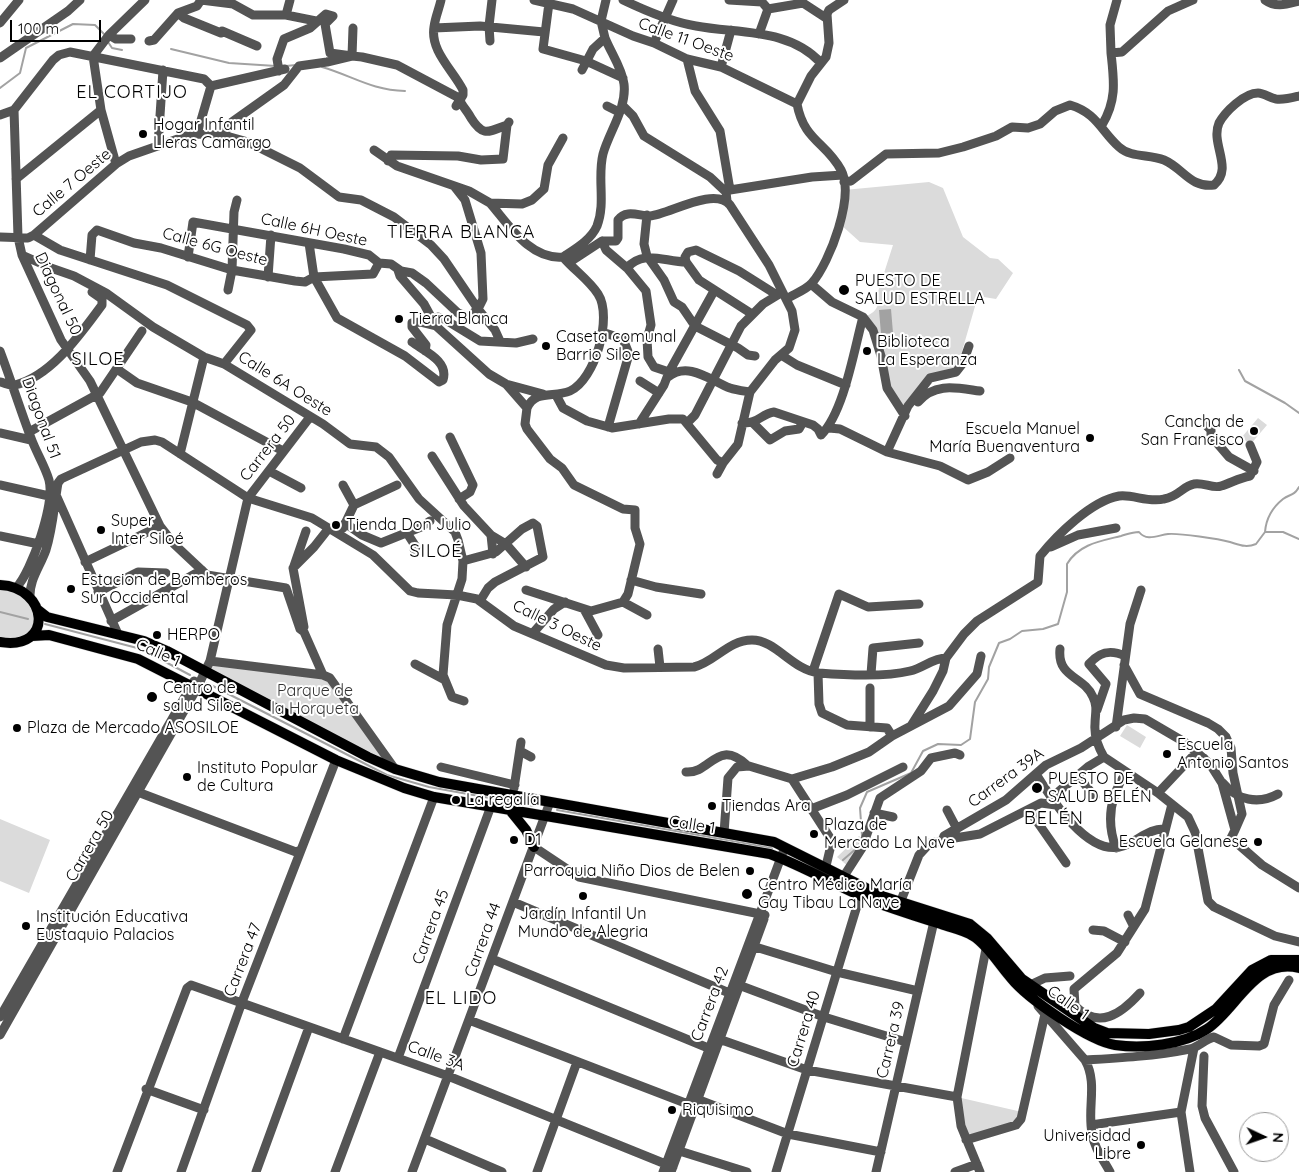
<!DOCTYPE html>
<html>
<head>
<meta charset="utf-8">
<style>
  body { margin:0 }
  #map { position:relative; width:1299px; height:1172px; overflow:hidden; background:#fff; font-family:Quicksand,sans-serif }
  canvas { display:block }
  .north { position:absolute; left:1239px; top:1112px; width:50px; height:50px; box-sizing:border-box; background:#fff; border:1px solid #999; border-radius:50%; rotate:93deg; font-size:14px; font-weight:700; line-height:20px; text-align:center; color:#000 }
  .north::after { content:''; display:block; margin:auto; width:18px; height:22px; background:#000; clip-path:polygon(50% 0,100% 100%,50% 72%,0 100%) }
  .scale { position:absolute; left:10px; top:20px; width:91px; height:22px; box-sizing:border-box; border:2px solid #000; border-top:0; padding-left:6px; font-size:15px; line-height:18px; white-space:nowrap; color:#000; -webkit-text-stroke:4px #fff; paint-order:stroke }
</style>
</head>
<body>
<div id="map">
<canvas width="1299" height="1172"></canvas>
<div class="north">N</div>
<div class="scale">100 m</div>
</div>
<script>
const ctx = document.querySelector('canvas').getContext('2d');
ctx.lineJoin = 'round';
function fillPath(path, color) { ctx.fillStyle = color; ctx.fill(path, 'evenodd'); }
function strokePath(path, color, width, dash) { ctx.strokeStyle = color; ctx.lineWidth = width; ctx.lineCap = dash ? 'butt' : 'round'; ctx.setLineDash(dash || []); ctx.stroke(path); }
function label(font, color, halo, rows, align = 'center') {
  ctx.font = font + ' Quicksand,sans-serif'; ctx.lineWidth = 4; ctx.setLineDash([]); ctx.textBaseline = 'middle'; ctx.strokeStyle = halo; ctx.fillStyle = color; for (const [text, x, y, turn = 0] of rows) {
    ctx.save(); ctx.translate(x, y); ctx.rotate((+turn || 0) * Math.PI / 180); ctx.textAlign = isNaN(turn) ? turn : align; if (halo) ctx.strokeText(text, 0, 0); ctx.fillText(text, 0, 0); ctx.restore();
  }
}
const green = new Path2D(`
  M929 182 943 188 963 237 990 258 998 259 1013 273 996 299 978 296 956 372 930 378 905 416 887 388 881 356 863 317C874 314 881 307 877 295L893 245 860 242 840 224 844 190Z
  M1258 418 1267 425 1250 445 1242 437Z
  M0 585 32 601 35 633 0 642Z
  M210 661 323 675 395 769 205 670Z
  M1127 725 1146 737 1140 748 1120 736Z
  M0 819 50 840 29 893 0 881Z
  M859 836 864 840 849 867 837 857Z
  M957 1097 1022 1112 1021 1119 966 1140Z`);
const water = new Path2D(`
  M891 309 893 333 881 334 879 310Z`);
const stream = new Path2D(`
  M108 42 112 48 122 50
  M171 49 229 63 276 66
  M286 66 296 65
  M322 67C353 76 371 90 405 91
  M0 88 20 73 26 48 73 24 95 25 105 35
  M1239 370 1245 381 1285 403 1299 413
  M1265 532C1266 519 1273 507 1283 499 1290 494 1294 496 1299 487
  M1266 532H1283L1299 539
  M0 612 28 619
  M45 624 141 649 190 675
  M207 683 387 775 429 787 534 806
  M557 810 772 848
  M862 836 860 808 867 792 911 773 923 751 938 744 961 745 970 739 975 702 988 679 989 667 999 643 1010 639 1022 631 1043 629 1058 624 1067 592V564C1079 544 1101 541 1121 536 1128 534 1132 532 1139 532 1147 542 1158 535 1168 534 1180 533 1219 539 1230 542 1240 545 1246 548 1256 544L1265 532
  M843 860 858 847`);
const minor = new Path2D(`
  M201 0 233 4 253 15H286L316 21
  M441 0C439 9 435 18 434 27 430 51 453 70 463 90V95L456 106
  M534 0 573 9 633 36 654 43 687 59 721 67 797 104
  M623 0C646 11 671 22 696 26 739 34 789 28 821 63
  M729 0 762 2 768 9 803 3 826 18
  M1265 0C1276 8 1287 4 1299 1
  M549 3 543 49 586 61 623 78
  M178 13 184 18 221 33
  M286 15 290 0
  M0 23 19 0
  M434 28 480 26 544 32
  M222 31 257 46
  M759 34 768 9
  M109 35 116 39H131
  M149 41 154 40 178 13 197 6 201 0
  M490 41 489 26 492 0
  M654 43 673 0
  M1111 53 1110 25 1117 0
  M0 58 68 11 80 0
  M687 59 695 91 720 131 730 190 726 192 727 201
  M721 67 731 30
  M582 70 593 49 605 38 601 21 606 0
  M279 71 277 59 284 39 310 28 326 14 333 16 325 24 330 53 352 56 353 28
  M460 101C463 107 468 112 471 118 483 137 488 132 507 125L509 122
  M622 105 633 116 644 136 710 177 726 192
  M607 106 619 112
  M14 110 18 237 22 255 61 340 90 381 160 526 174 544 207 575 286 588 300 629 304 632 323 675
  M0 115 14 110 53 60 59 55 70 52 204 79 211 86 285 69
  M1102 125C1117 100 1114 81 1111 53L1122 52 1168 11 1193 0
  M197 134 211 86
  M223 135 232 122 284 85 299 66 327 62 352 56 362 57 397 65 461 99
  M158 146 163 70
  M374 150 397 166 469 191 490 203 522 204 532 200 544 189 548 165 563 138
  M388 161 391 155 458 156 481 160 503 159 507 125
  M116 164 101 110 93 56 109 35 145 0
  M16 179 101 110
  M844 182 851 181 886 154 939 153 963 147 996 136 1012 127 1028 128 1040 124 1055 111 1070 105C1097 113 1101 131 1119 147 1131 158 1149 154 1164 160 1183 168 1190 188 1214 185 1234 168 1210 144 1219 123 1225 112 1244 93 1258 93 1264 93 1270 98 1276 99 1284 100 1291 98 1299 96
  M730 190 812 177 843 175
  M490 203C509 225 530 260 563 257
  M647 215 644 244 647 256 664 280 674 302 682 307 695 326 738 348 748 355 755 356
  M34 235 60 250 167 285 247 325 251 330 224 364
  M0 237 28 238 34 235 116 164 129 156 192 134 223 135 248 142 300 168 339 197 361 200 394 217 431 245 444 259 478 309 495 330 500 341
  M602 241 606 250 627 268C643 249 665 262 686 262L685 257 688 252 696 250 739 271 777 295
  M309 243 314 277 337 318 405 356 439 382 443 380C449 361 424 351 412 342
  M22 255 51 268 74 276 106 293 153 327 204 357 224 364 323 424 350 444 376 447 389 457 419 499 455 532 458 540 463 561 462 579 447 625 443 675 452 697 464 701
  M566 255 573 260 602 241H616L618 238V220C626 209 639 216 650 216 668 215 714 186 730 205L769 265 792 311 795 330 789 348 775 360 750 392 738 444 723 463 717 474
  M188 257 193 222 344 249 369 255 379 263 391 264 401 271 412 273 426 283 458 313 468 317 478 309 483 299 481 253 465 200 454 186
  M563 257C575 249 591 240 597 226 606 203 597 178 603 154 609 132 627 108 624 84 622 68 611 53 605 38
  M90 260 92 235 97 230 134 243 161 248 232 270 295 281 305 282 314 277 373 274 379 263
  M686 262 699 280 752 314
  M627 268 646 291 651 325 647 339 648 357 654 367 669 372
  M398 270 400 276 424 304 436 326 489 374 506 384 543 394
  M268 277 271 235
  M811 284 832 302 863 317 873 330 881 356 887 388 905 416
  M228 290 232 270 234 212 237 200
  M786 299C794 294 806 290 812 283 830 262 855 196 841 170 826 142 804 141 797 104L811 76 826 57 829 43 827 14 829 10 844 0
  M433 320 438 317 444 319 480 341 516 343 533 339
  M602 332 623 339 629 354 608 427
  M0 351C11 380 20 409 31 438 36 452 45 466 49 480 55 503 32 571 16 588
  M425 351 426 345 412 327V323L420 322 436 326
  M781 355 797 365 846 385
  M117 369 137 383 192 402 283 451
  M668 377C688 361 710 380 730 388 736 390 744 391 750 392
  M640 381 659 393
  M0 382C5 383 10 386 15 385 52 376 81 333 102 305V299L92 292
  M506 384 527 408 525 424 527 429 550 459 562 468 574 485 623 509 635 510V528L640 544 628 594 623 602
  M556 395 563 408 587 421 612 428 669 419H683L717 460 723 463
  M918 402C935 382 957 388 980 391
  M527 408C536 389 554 398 570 391 595 380 613 317 598 294 589 280 574 270 563 257
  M687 423 695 415 741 326 763 304 781 293
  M742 423C758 424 761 414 774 412L813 425 818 429 821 435C844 412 854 350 863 317
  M753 423 770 440 785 431 799 429 803 422
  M639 424 664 385 669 372 714 291
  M1207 426 1211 430V436L1229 457 1254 471
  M829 428 840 429 887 452 940 466 968 480 988 472 1010 458
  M29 432 100 393 142 331
  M0 433 31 440
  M450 437 473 485 470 492 459 499
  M887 452 908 406 930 378 956 372 963 363 969 346
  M180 454 204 357
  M432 456 464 506 491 535 506 544 526 567
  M269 471 301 488
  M0 485 49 496
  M343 485 354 505
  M57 497 118 634
  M345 523 362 535 381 543 421 527 430 521
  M343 528 354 505 397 485
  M407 533 416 547 414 549
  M491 535 493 554
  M0 536 39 544
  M1051 547 1078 535 1116 528
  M463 561 496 552 522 529 533 523 537 526 543 557 495 582 488 588 480 601
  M85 562 160 526
  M294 566 306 531
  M631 580 656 587 701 594
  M526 590 591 611 623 602 647 615
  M98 592 138 572 166 573
  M30 598C29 580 40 567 46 550 53 528 54 506 58 483L61 479 141 442 155 440 162 442 248 498 312 518 373 555 410 591 418 593 457 595 477 599 514 626 606 665 624 668 694 667C715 662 728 640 752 640 776 640 792 670 819 673 844 675 886 677 910 671 923 668 933 658 946 658
  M584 609 598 635
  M111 621 202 570
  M304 627 293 568 314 547 329 528
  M533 633 554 609 565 602
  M658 649 660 667
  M1060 649C1057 678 1084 676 1093 697 1098 707 1095 714 1095 724 1094 736 1098 747 1104 757L1158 793 1188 817 1195 832 1208 901 1214 907 1275 936 1299 942
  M210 661 323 675 330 678 395 769
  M415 664 445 680
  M1124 665 1140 694 1208 723 1218 729 1226 737 1231 748 1233 773 1242 814 1235 830
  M813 671 839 594 868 607 919 604
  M818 673 819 704 822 713 847 725 887 728 892 736
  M871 674 873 648 919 643
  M1097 710 1106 684 1089 664C1099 652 1110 649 1125 656
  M911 726 933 691 943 671 946 658 964 634 977 621 1038 582 1040 556C1057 535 1091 501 1119 496 1133 494 1148 503 1164 499 1178 497 1183 486 1194 484 1203 482 1213 489 1221 486 1231 483 1239 478 1250 476L1257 462 1250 445
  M870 727V688
  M1116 727 1130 624 1141 590
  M520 751 531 757
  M441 767 515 785
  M686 772C711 774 717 737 748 766
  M1036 774C1051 798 1088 858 1123 846 1138 841 1149 828 1165 829
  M1078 776 1095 797
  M792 779 832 841 826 866
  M1223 783C1237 800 1258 805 1278 794
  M514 788 521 742
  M135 791 296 852 301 850
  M1158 793 1191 758 1196 756 1204 758
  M1051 798 1089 766 1104 757
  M811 809 847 795 903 767
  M947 810 957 829
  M1029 810 1066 863
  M874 813 893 817
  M724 833 728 778 737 767 749 766 792 779 832 767 869 752 892 736 949 706 977 674 981 656
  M942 840 980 834 1041 803 1056 805
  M534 847 579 877 765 915
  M1116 848C1106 821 1110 796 1126 773
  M844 876 862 848 880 798 921 771 931 758 955 753 960 755
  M513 902 734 995
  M900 903 919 855 930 843 942 841 944 836 1006 800 1046 765 1081 748 1124 720 1134 718 1145 719 1186 743 1210 764 1222 783 1235 830 1231 838 1262 865 1299 888
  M1128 915 1133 925
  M1093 930 1104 931 1125 942
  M749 945 837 972 918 991
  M492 959 713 1050
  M736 984 824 1017 906 1042
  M1030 985 1045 978 1070 976
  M1038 1006 1085 1060C1098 1083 1087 1108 1092 1133 1094 1148 1103 1159 1110 1172
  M1075 1006C1099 1030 1121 1014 1140 993
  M1070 1012 1075 1006 1074 989 1117 953 1145 909 1172 804
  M0 1017 194 681
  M469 1020 693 1106
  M0 1035 197 688 210 661 248 498 310 417
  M716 1038 807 1070 957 1097
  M343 1039 434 797
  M1204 1056 1202 1106 1205 1118 1234 1172
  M398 1058 491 806
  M1085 1060C1120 1058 1155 1056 1190 1049 1199 1047 1205 1039 1214 1037L1231 1045 1259 1046 1264 1044 1274 1005 1289 980
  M146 1089 204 1110
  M694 1098 788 1134 881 1152
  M1091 1125 1181 1112
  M425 1139 502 1172
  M966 1140 1016 1125 1021 1119 1045 1014
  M673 1149 747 1172
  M117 1172 187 988 191 985 448 1076 673 1167
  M181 1172 242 1002 336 760
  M256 1172 309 1027
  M335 1172 380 1052
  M412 1172 550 802
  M537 1172 577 1062
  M663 1172 783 852
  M671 1172 764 919
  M776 1172 860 896
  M876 1172 935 917
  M955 1172 977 1164
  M980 1172 961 1126 957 1097 986 949
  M1190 1172 1181 1112 1194 1048`);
const major = new Path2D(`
  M0 585C48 587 55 651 0 642
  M38 610 47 617 144 641 167 651 368 757 395 769 439 782 774 842 882 896 970 924 987 938 1022 979 1094 1028 1107 1033 1149 1034 1179 1030 1189 1027 1216 1009 1252 970 1271 960H1299
  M32 636 49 635 138 659 336 760 404 788 434 797 770 854C808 868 843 890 880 904 900 911 921 918 941 924 952 928 964 930 973 936 988 945 999 965 1011 978 1028 999 1089 1041 1115 1045 1143 1049 1183 1045 1207 1029 1237 1009 1255 957 1299 968
  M509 809 526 830 534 847`);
const markers = [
  [143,134,5,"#000"],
  [844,290,6,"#000"],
  [399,319,5,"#000"],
  [546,346,5,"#000"],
  [867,351,5,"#000"],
  [1254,431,5,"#000"],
  [1090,438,5,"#000"],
  [336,525,5,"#000"],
  [101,530,5,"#000"],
  [71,589,5,"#000"],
  [157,635,5,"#000"],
  [152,697,6,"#000"],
  [17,728,5,"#000"],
  [1167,754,5,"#000"],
  [187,777,5,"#000"],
  [1037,788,6,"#000"],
  [456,800,5,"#000"],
  [712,806,5,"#000"],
  [814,834,5,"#000"],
  [514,840,5,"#000"],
  [1258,842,5,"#000"],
  [750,871,5,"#000"],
  [747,894,6,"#000"],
  [583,896,5,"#000"],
  [26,926,5,"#000"],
  [672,1110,5,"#000"],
  [1141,1145,5,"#000"]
];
const streetNames = [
  ["Calle 11 Oeste",686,40,20],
  ["Calle 7 Oeste",72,183,-40],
  ["Calle 6H Oeste",314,230,12],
  ["Calle 6G Oeste",215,247,15],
  ["Diagonal 50",58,294,65],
  ["Calle 6A Oeste",285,384,32],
  ["Diagonal 51",41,418,70],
  ["Carrera 50",268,448,-52],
  ["Calle 3 Oeste",557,626,26],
  ["Calle 1",158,653,24],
  ["Carrera 39A",1006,778,-36],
  ["Calle 1",692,825,9],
  ["Carrera 50",90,846,-60],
  ["Carrera 45",431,927,-70],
  ["Carrera 44",483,940,-70],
  ["Carrera 47",243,960,-69],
  ["Calle 1",1068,1003,35],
  ["Carrera 42",710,1004,-69],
  ["Carrera 40",804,1029,-73],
  ["Carrera 39",891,1040,-77],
  ["Calle 3A",436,1056,20]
];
const poiNames = [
  ["Hogar Infantil",153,125],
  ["Lleras Camargo",153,143],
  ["PUESTO DE",855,281],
  ["SALUD ESTRELLA",855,299],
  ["Tierra Blanca",409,319],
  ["Caseta comunal",556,337],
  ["Barrio Siloe",556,355],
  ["Biblioteca",877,342],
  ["La Esperanza",877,360],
  ["Cancha de",1244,422,"right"],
  ["San Francisco",1244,440,"right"],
  ["Escuela Manuel",1080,429,"right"],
  ["María Buenaventura",1080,447,"right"],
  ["Super",111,521],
  ["Inter Siloé",111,539],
  ["Tienda Don Julio",346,525],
  ["Estacion de Bomberos",81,580],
  ["Sur Occidental",81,598],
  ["HERPO",167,635],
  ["Centro de",163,688],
  ["salud Siloe",163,706],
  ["Plaza de Mercado ASOSILOE",27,728],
  ["Escuela",1177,745],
  ["Antonio Santos",1177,763],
  ["Instituto Popular",197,768],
  ["de Cultura",197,786],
  ["PUESTO DE",1048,779],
  ["SALUD BELÉN",1048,797],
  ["La regalía",466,800],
  ["Tiendas Ara",722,806],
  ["Plaza de",824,825],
  ["Mercado La Nave",824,843],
  ["D1",524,840],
  ["Escuela Gelanese",1248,842,"right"],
  ["Parroquia Niño Dios de Belen",740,871,"right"],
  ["Centro Médico María",758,885],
  ["Gay Tibau La Nave",758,903],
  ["Jardín Infantil Un",583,914,"center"],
  ["Mundo de Alegria",583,932,"center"],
  ["Institución Educativa",36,917],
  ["Eustaquio Palacios",36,935],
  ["Riquisimo",682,1110],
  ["Universidad",1131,1136,"right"],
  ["Libre",1131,1154,"right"]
];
const parkNames = [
  ["Parque de",315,691],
  ["la Horqueta",315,709]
];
const neighbourhoodNames = [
  ["EL CORTIJO",132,93],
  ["TIERRA BLANCA",461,233],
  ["SILOE",98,360],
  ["SILOÉ",436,552],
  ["BELÉN",1054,819],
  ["EL LIDO",461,999]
];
fillPath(green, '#dbdbdb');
fillPath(water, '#a2a2a2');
strokePath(stream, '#a2a2a2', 2);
strokePath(major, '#dbdbdb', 11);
strokePath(minor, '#545454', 9);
strokePath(major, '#000', 10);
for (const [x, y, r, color] of markers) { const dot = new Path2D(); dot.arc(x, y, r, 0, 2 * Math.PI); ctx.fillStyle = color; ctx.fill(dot); strokePath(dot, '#fff', 2); }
label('16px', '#000', '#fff', streetNames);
label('16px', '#000', '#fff', poiNames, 'left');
label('16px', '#323232', '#fff', parkNames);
ctx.letterSpacing = '1px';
label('18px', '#000', '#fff', neighbourhoodNames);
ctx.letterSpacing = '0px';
</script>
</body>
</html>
